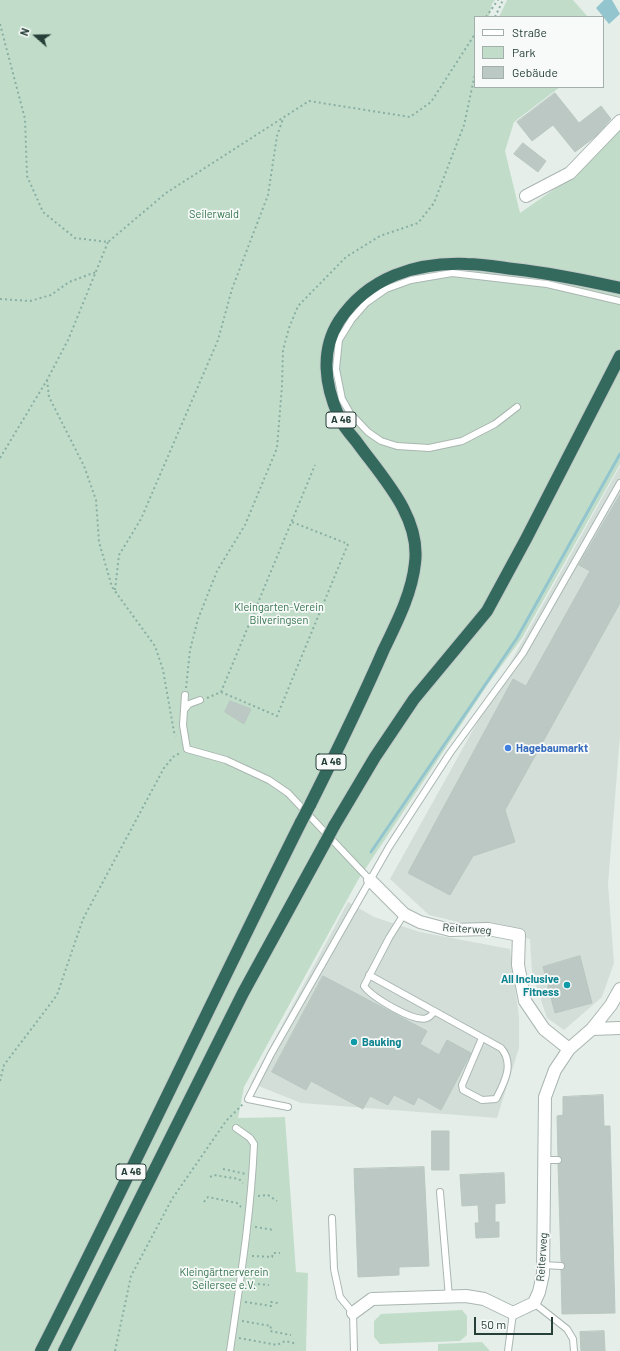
<!DOCTYPE html>
<html>
<head>
<meta charset="utf-8">
<style>
  body { margin:0 }
  #map { position:relative; width:620px; height:1351px; overflow:hidden; background:#e6eeea; font-family:Barlow,sans-serif }
  canvas { display:block }
  .legend { position:absolute; left:474px; top:16px; width:130px; height:72px; box-sizing:border-box; background:#f7faf9; border:1px solid #a3afac; margin:0; padding:5px 7px; list-style:none; font-size:12px; color:#263f38 }
  .legend li { display:flex; align-items:center; gap:8px; height:20px }
  .legend b { width:20px; border:1px solid #a3afac }
  .north { position:absolute; left:16px; top:16px; width:40px; height:40px; -webkit-text-stroke:3px #f7faf9; paint-order:stroke; rotate:290deg; font-size:11px; font-weight:700; line-height:16px; text-align:center; color:#263f38 }
  .north::after { content:''; display:block; margin:auto; width:14px; height:18px; background:#263f38; clip-path:polygon(50% 0,100% 100%,50% 72%,0 100%) }
  .scale { position:absolute; left:474px; top:1317px; width:79px; height:18px; box-sizing:border-box; border:2px solid #263f38; border-top:0; padding-left:5px; font-size:12px; line-height:14px; white-space:nowrap; color:#263f38; -webkit-text-stroke:3px #f7faf9; paint-order:stroke }
</style>
</head>
<body>
<div id="map">
<canvas width="620" height="1351"></canvas>
<ul class="legend">
<li><b style="height:5px;background:#fff"></b>Straße</li>
<li><b style="height:11px;background:#c1ddc9"></b>Park</li>
<li><b style="height:11px;background:#bcc8c3"></b>Gebäude</li>
</ul>
<div class="north">N</div>
<div class="scale">50 m</div>
</div>
<script>
const ctx = document.querySelector('canvas').getContext('2d');
ctx.lineJoin = 'round';
function fillPath(path, color) { ctx.fillStyle = color; ctx.fill(path, 'evenodd'); }
function strokePath(path, color, width, dash) { ctx.strokeStyle = color; ctx.lineWidth = width; ctx.lineCap = dash ? 'butt' : 'round'; ctx.setLineDash(dash || []); ctx.stroke(path); }
function label(font, color, halo, rows, align = 'center') {
  ctx.font = font + ' Barlow,sans-serif'; ctx.lineWidth = 3.5; ctx.setLineDash([]); ctx.textBaseline = 'middle'; ctx.strokeStyle = halo; ctx.fillStyle = color; for (const [text, x, y, turn = 0] of rows) {
    ctx.save(); ctx.translate(x, y); ctx.rotate((+turn || 0) * Math.PI / 180); ctx.textAlign = isNaN(turn) ? turn : align; if (halo) ctx.strokeText(text, 0, 0); ctx.fillText(text, 0, 0); ctx.restore();
  }
}
const built = new Path2D(`
  M620 466V736L608 884 614 963 602 997 564 1030 547 1018 532 973 530 939 429 915 390 879Z
  M348 902 374 917 420 932 510 949 519 1017V1048L497 1118 301 1103 251 1083Z`);
const green = new Path2D(`
  M0 0H495L492 4 489 17H475V87H560L514 122 505 151 520 213 576 174 620 128V464L522 638 488 684 358 880 244 1087 238 1118 285 1117 296 1272 308 1273 306 1351H0Z
  M507 0H573L588 17H499Z
  M462 1310 467 1316V1335L460 1341 380 1344 374 1337V1321L381 1314Z
  M482 1342 490 1351H438V1344Z`);
const water = new Path2D(`
  M604 0H612L620 14 609 24 596 8Z`);
const stream = new Path2D(`
  M371 852 517 638 620 454`);
const building = new Path2D(`
  M555 93 579 123 601 106 611 119 596 136 575 152 553 125 532 141 517 122Z
  M523 143 546 161 538 172 514 154Z
  M620 495V603L505 810 515 842 473 856 450 895 408 873 513 679 526 686 590 571 579 565Z
  M230 701 251 709 244 724 225 712Z
  M580 956 592 1003 555 1013 543 967Z
  M323 976 427 1031 420 1044 439 1055 447 1040 471 1053 441 1110 418 1097 414 1105 394 1095 388 1105 370 1096 363 1109 311 1081 306 1090 272 1072Z
  M603 1095 604 1126H610L615 1313 562 1314 561 1270 565 1266 561 1261 558 1164 562 1163V1160L558 1156 557 1116 563 1115V1097Z
  M432 1131H449V1170H432Z
  M424 1167 429 1266 399 1267V1275L358 1277 354 1169Z
  M504 1173 505 1203 495 1204V1222H499V1237L476 1238 475 1223H479L478 1205 462 1206 460 1175Z
  M604 1331 605 1351H581L580 1332Z`);
const path = new Path2D(`
  M486 17 498 0
  M495 17 503 0
  M0 24 25 119 27 176 43 212 75 238 108 242 166 193 309 101 410 117 431 102 475 34
  M0 299 30 301 51 295 69 282 96 272
  M47 380 49 397 84 466 96 500 99 542 112 587 155 646 163 670 174 732 176 736
  M0 458 47 380 68 340 108 242
  M115 590 119 555 141 519 218 340 232 289 268 195 277 136 283 119
  M186 688 190 650 198 619 217 571 245 525 277 448 282 386 283 350 289 328 298 306 346 257 380 236 418 223 434 203 464 125 475 74
  M221 692 277 716 348 544 292 522
  M207 698 221 692 315 465
  M0 1081 4 1065 57 995 83 919 164 768 173 757 180 753
  M223 1169 246 1174
  M210 1177 214 1175 239 1179 243 1183
  M258 1196 268 1195 277 1201
  M204 1202 208 1197 237 1203 241 1207
  M255 1227 274 1230
  M252 1256 272 1257 273 1253H280
  M248 1283 269 1285
  M245 1302 271 1306V1302L278 1303
  M242 1321 271 1326 270 1331 291 1335
  M239 1338 277 1345 285 1341 297 1344
  M115 1351 131 1276 172 1199 226 1121 243 1104`);
const lane = new Path2D(`
  M517 407 495 424 462 441 429 448 397 446 381 441 368 432 350 413 342 399 336 369 339 340 352 319 366 303 386 289 411 280 452 273 547 284 620 301
  M185 695 183 725 187 749 226 760 269 780 288 793 370 880
  M184 710 189 704 200 700
  M404 914 389 938 364 986C372 997 414 1023 427 1018 430 1017 433 1013 434 1012
  M369 975 501 1048C515 1064 504 1083 496 1099L482 1100 463 1090 462 1085 482 1038
  M288 1107 248 1099 271 1054 389 847 450 753 523 653 620 483
  M545 1160H558
  M440 1192 449 1297
  M332 1218 334 1269 340 1297 353 1313 354 1351
  M543 1265 561 1266
  M534 1303 567 1329 573 1339 574 1351
  M230 1351C240 1282 251 1214 254 1144L250 1138 236 1128
  M508 1351 513 1313`);
const street = new Path2D(`
  M526 196 570 173 620 121
  M370 880 404 914 420 922 450 930 488 929 519 935 518 965 525 1001 544 1029 569 1049
  M592 1029 620 1028
  M353 1313 372 1299 466 1296 484 1299 513 1313 534 1303 539 1292 543 1274 545 1097 555 1070 569 1049 592 1029 611 1005 620 989`);
const highway = new Path2D(`
  M310 805C336 753 361 702 384 649 397 622 412 593 415 563 421 516 381 476 356 441 350 434 343 426 339 417 325 386 320 351 339 321 368 277 416 262 467 264 482 264 498 267 513 269 549 273 584 280 620 288
  M334 826 375 757 414 699 487 611 526 539 620 356
  M41 1351C130 1176 213 998 301 822
  M64 1351 243 993 325 843`);
const highwayBridge = new Path2D(`
  M301 822 310 805
  M325 843 334 826`);
const markers = [
  [508,748,4,"#3f7fe0"],
  [567,985,4,"#0f9aa8"],
  [354,1042,4,"#0f9aa8"]
];
const shields = [
  [341,420,30],
  [331,762,30],
  [131,1172,30]
];
const shieldNames = [
  ["A 46",341,420],
  ["A 46",331,762],
  ["A 46",131,1172]
];
const parkNames = [
  ["Seilerwald",214,214],
  ["Kleingarten-Verein",279,607],
  ["Bilveringsen",279,620],
  ["Kleingärtnerverein",224,1272],
  ["Seilersee e.V.",224,1285]
];
const shopNames = [
  ["Hagebaumarkt",516,748]
];
const streetNames = [
  ["Reiterweg",467,929,4],
  ["Reiterweg",542,1257,-86]
];
const cultureNames = [
  ["All Inclusive",559,979],
  ["Fitness",559,992],
  ["Bauking",362,1042,"left"]
];
fillPath(built, '#d4ded9');
fillPath(green, '#c1ddc9');
fillPath(water, '#93c5ce');
strokePath(stream, '#93c5ce', 3);
fillPath(building, '#bcc8c3');
strokePath(building, '#b9c7c1', 1);
strokePath(lane, '#a9b6b1', 8);
strokePath(street, '#a9b6b1', 14);
strokePath(highway, '#c2c9c7', 14);
strokePath(path, '#89afa3', 2, [2, 3]);
strokePath(lane, '#fff', 6);
strokePath(street, '#fff', 12);
strokePath(highway, '#34695e', 12);
strokePath(highwayBridge, '#c2c9c7', 14, []);
strokePath(highwayBridge, '#34695e', 12);
for (const [x, y, r, color] of markers) { const dot = new Path2D(); dot.arc(x, y, r, 0, 2 * Math.PI); ctx.fillStyle = color; ctx.fill(dot); strokePath(dot, '#f7faf9', 1.5); }
for (const [x, y, w] of shields) { const box = new Path2D(); box.roundRect(x - w / 2, y - 8, w, 16, 3); ctx.fillStyle = '#f7faf9'; ctx.fill(box); strokePath(box, '#263f38', 1); }
label('bold 10px', '#263f38', null, shieldNames);
label('11px', '#33734c', '#f7faf9', parkNames);
label('bold 11px', '#366cbe', '#f7faf9', shopNames, 'left');
label('11px', '#263f38', '#f7faf9', streetNames);
label('bold 11px', '#0d838f', '#f7faf9', cultureNames, 'right');
</script>
</body>
</html>
